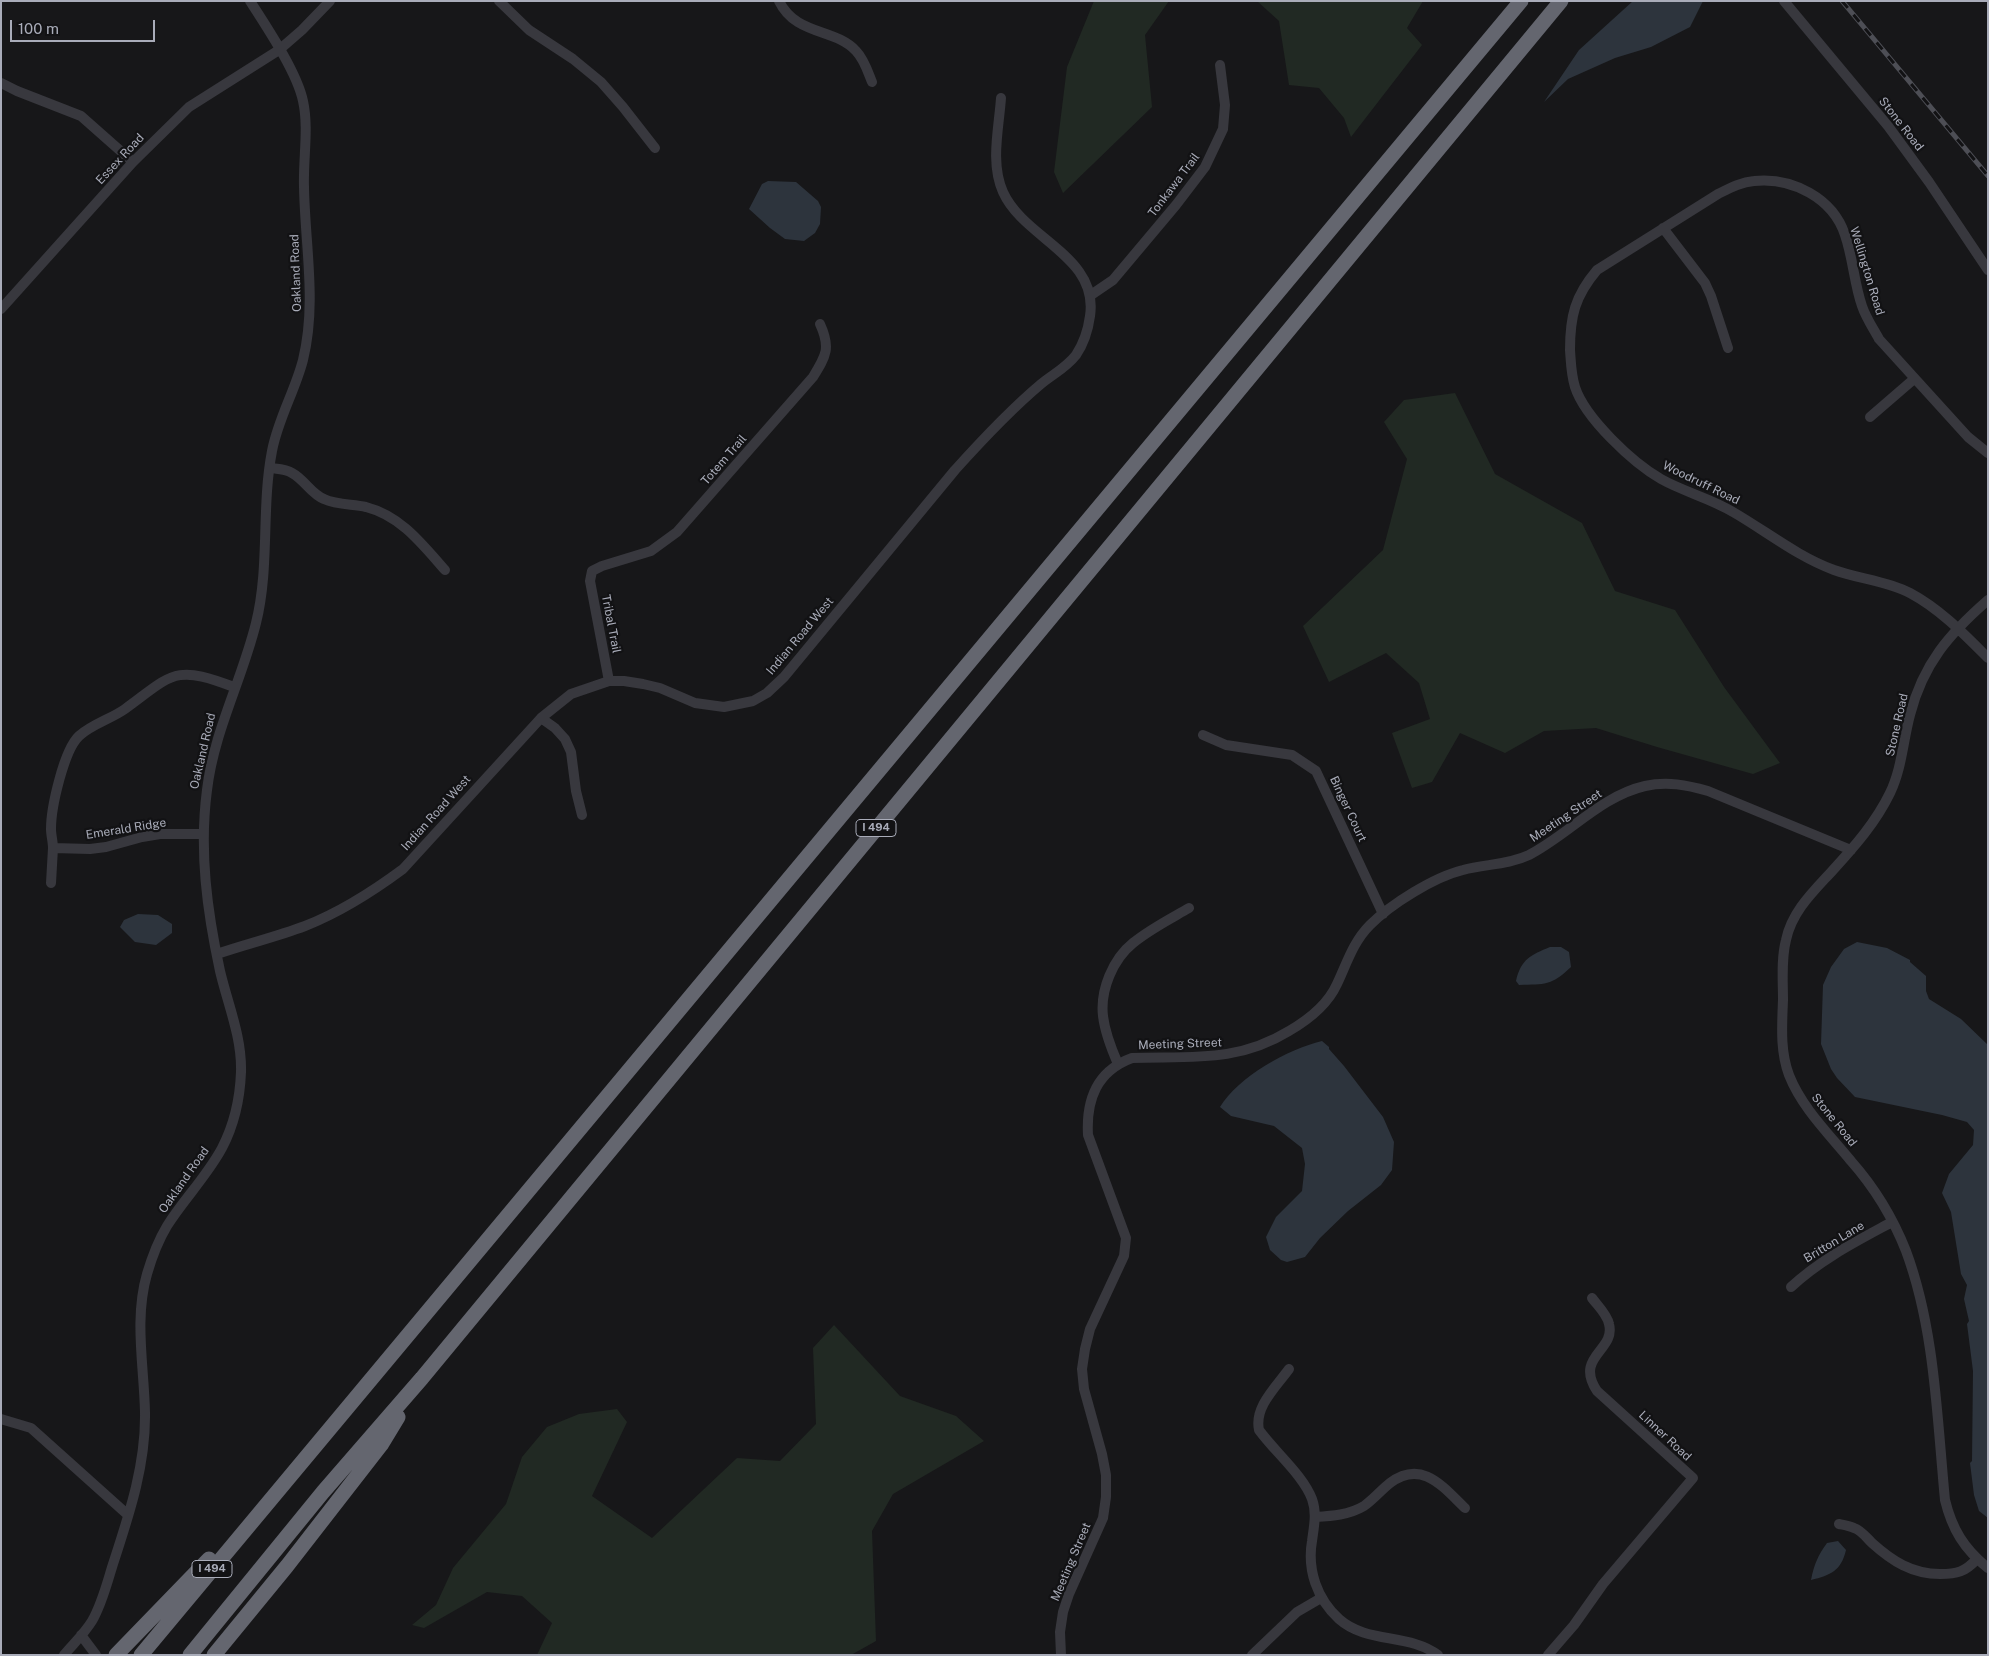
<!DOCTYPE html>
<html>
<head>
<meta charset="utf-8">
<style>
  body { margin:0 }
  #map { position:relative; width:1989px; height:1656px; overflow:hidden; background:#171719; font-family:"Public Sans",sans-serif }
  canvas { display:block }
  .frame { position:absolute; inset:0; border:2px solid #a9acb9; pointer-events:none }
  .scale { position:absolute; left:10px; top:20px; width:145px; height:22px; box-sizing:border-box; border:2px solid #a9acb9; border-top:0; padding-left:6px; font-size:15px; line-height:18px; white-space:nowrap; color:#a9acb9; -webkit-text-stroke:4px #121214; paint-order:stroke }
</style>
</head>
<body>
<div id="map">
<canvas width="1989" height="1656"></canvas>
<div class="frame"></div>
<div class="scale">100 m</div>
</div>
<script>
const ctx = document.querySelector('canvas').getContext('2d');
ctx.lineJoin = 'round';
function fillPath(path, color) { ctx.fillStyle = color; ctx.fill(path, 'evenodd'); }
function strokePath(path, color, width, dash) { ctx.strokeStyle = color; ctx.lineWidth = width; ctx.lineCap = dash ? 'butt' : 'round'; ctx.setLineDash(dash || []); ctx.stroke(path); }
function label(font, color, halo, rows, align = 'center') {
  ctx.font = font + ' "Public Sans",sans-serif'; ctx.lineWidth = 4.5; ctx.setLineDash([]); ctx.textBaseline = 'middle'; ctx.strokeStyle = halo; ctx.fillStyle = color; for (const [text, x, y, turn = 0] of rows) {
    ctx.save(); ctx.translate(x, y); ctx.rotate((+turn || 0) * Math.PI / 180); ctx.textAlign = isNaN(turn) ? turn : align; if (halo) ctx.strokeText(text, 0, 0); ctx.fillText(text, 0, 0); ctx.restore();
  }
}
const green = new Path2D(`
  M1094 1H1169L1145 35 1152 107 1063 193 1054 172 1067 67Z
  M1257 1H1423L1407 28 1422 45 1351 137 1344 118 1319 88 1289 85 1279 21Z
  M1455 393 1495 474 1582 523 1615 591 1675 610 1724 687 1780 763 1753 774 1657 747 1596 728 1544 731 1505 753 1460 733 1432 782 1412 788 1392 733 1430 719 1419 683 1386 653 1329 682 1303 626 1383 550 1407 459 1384 422 1404 400Z
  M834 1325 900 1396 956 1416 984 1441 893 1494 872 1531 876 1641 851 1655H537L552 1623 522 1596 487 1592 424 1628 412 1625 436 1605 453 1568 506 1504 522 1457 547 1427 579 1414 617 1409 627 1422 592 1496 652 1538 737 1458 780 1461 816 1424 813 1348Z`);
const water = new Path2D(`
  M1633 1H1703L1690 27 1651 47 1615 58 1568 79 1544 102 1579 50Z
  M768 181 796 182 818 201 821 207 820 224 815 233 804 241 785 239 770 228 749 209 762 184Z
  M138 914 158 915 172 924V933L156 945 135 942 120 927 124 920Z
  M1857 942 1887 948 1910 960V962L1926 976V991L1929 999 1961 1019 1988 1045V1518L1979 1511 1974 1495 1970 1463 1972 1461 1973 1371 1967 1324 1969 1321 1964 1299 1967 1285 1961 1274 1951 1212 1942 1193 1949 1174 1973 1145 1974 1130 1967 1122 1942 1115 1855 1097 1837 1078 1831 1069 1821 1044 1823 985 1831 967 1844 949Z
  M1550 947H1561L1569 952 1571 967C1551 986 1545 984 1519 985L1516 981C1521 959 1531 955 1550 947Z
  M1322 1041 1329 1047V1049L1344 1066 1383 1117 1394 1142 1392 1170 1381 1185 1348 1211 1320 1238 1305 1257 1287 1262 1281 1260 1270 1250 1266 1237 1276 1217 1302 1191 1305 1164 1302 1148 1274 1126 1231 1116 1220 1107C1238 1077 1288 1049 1322 1041Z
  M1838 1541 1846 1550C1841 1571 1831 1575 1811 1580 1814 1565 1818 1555 1827 1543Z`);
const minor = new Path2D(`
  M499 1 529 30 573 59 601 82 623 107 655 148
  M779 1C796 36 835 28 856 51 864 59 868 72 872 82
  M1784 1 1888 126 1929 182 1988 270
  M1 83 17 91 81 116 133 162
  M1663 228 1705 283 1711 296 1728 348
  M1091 295 1113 280 1176 205 1205 167 1223 129 1225 105 1220 65
  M1 309 133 162 189 107 279 50 302 30 330 1
  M1870 417 1914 379
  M1988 453 1968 437 1879 339C1873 328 1866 318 1862 306 1854 283 1853 258 1845 235 1833 198 1792 177 1754 181 1741 182 1730 188 1718 194L1597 270C1575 296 1570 316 1570 350 1571 363 1571 374 1575 387 1585 418 1633 463 1661 479 1684 492 1710 498 1733 512 1766 531 1798 557 1834 570 1859 579 1887 581 1910 593 1940 609 1964 634 1988 658
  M270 468C277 469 286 469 292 473 305 480 311 494 324 499 337 505 352 504 366 507 401 516 422 544 445 570
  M1988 600C1949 634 1923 664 1910 715 1903 741 1902 768 1890 793 1876 822 1855 846 1833 870 1814 891 1792 911 1786 940 1781 959 1783 981 1783 1000 1782 1026 1780 1051 1789 1075 1802 1108 1829 1134 1851 1161 1874 1187 1893 1218 1906 1251 1935 1329 1937 1418 1945 1500 1952 1529 1964 1549 1988 1568
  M609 681 590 581 592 571 602 566 651 551 677 532 813 377C826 356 831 348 820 324
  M541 718 555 728 565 739 571 752 576 791 582 815
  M1203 735 1226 745 1292 755 1316 771 1383 914
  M203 834H160L142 837 106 847 90 849 53 848C53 842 51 835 51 829 51 807 64 750 79 736 92 724 111 719 125 709 173 674 174 664 234 687
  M51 883 53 848
  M217 954C246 944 276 937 305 926 341 912 372 892 403 869L541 718 571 694 609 681H624L643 684 660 688 695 703 724 707 753 701 767 693 784 677 955 470C982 440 1010 410 1041 384 1053 374 1066 368 1076 355 1084 343 1088 331 1090 316 1099 256 1024 239 1003 192 990 163 999 128 1001 98
  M1118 1064C1111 1048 1105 1033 1103 1016 1100 990 1113 959 1133 943 1150 929 1170 919 1189 908
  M1791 1287C1821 1259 1857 1241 1892 1222
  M1289 1369C1276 1387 1254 1407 1259 1430 1275 1452 1303 1475 1312 1499 1317 1513 1314 1526 1312 1541 1307 1570 1317 1599 1339 1619 1367 1644 1409 1633 1438 1655
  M1 1419 31 1428 128 1515
  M1315 1517C1332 1516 1349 1515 1364 1506 1374 1499 1381 1490 1390 1483 1422 1459 1443 1487 1465 1508
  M1839 1524C1844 1525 1850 1526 1854 1528 1861 1530 1867 1538 1872 1543 1892 1561 1912 1574 1940 1574 1957 1574 1965 1572 1977 1559
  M81 1635 96 1655
  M64 1655C73 1644 84 1634 92 1621 102 1604 107 1583 113 1564 129 1515 146 1465 145 1412 144 1366 134 1319 147 1274 152 1257 158 1241 167 1226 184 1199 207 1176 222 1148 234 1125 240 1098 241 1072 242 1037 228 1005 220 971 207 911 199 851 207 790 214 731 242 680 256 623 270 567 261 508 272 451 278 419 295 391 303 360 317 303 305 245 304 187 303 159 309 128 303 101 297 72 266 26 250 1
  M1061 1655 1060 1632 1063 1612 1069 1594 1103 1518 1106 1497V1475L1102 1454 1084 1389 1082 1369 1085 1349 1090 1329 1124 1256 1126 1238 1088 1135C1086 1099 1097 1071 1132 1058 1190 1056 1237 1063 1289 1031 1308 1020 1328 1004 1337 984 1347 963 1353 942 1370 925 1391 904 1434 877 1463 870 1485 864 1508 865 1529 855 1568 835 1601 796 1645 786 1667 781 1687 785 1708 791L1851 850
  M1252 1655 1297 1612 1321 1598
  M1548 1655 1574 1625 1603 1584 1693 1478 1597 1391C1574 1356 1616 1351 1609 1324 1607 1314 1597 1305 1592 1298`);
const highway = new Path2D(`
  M116 1655 209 1559
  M141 1655 1521 1
  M190 1655 323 1492 422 1378 1561 1
  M214 1655 287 1566 381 1445 398 1417`);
const rail = new Path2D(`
  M1842 1 1988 176`);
const shields = [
  [876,828,40],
  [212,1569,40]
];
const shieldNames = [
  ["I 494",876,828],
  ["I 494",212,1569]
];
const streetNames = [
  ["Stone Road",1901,124,52],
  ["Essex Road",120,159,-47],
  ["Tonkawa Trail",1174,185,-53],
  ["Wellington Road",1867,271,73],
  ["Oakland Road",296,273,-92],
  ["Totem Trail",724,460,-49],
  ["Woodruff Road",1701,483,26],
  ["Tribal Trail",611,624,79],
  ["Indian Road West",800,636,-50],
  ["Stone Road",1897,725,-77],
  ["Oakland Road",203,751,-77],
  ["Binger Court",1348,809,65],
  ["Indian Road West",436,813,-48],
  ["Meeting Street",1566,816,-34],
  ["Emerald Ridge",126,829,-9],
  ["Meeting Street",1180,1044,-2],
  ["Stone Road",1834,1120,51],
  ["Oakland Road",184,1180,-55],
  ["Britton Lane",1834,1242,-31],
  ["Linner Road",1665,1436,43],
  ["Meeting Street",1071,1562,-67]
];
fillPath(green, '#212923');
fillPath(water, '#2d343d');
strokePath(minor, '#38383e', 10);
strokePath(highway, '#64666f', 15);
strokePath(rail, '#4d4e55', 5);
strokePath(rail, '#121214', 3, [9]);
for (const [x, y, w] of shields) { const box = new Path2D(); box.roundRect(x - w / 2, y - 8.5, w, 17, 4); ctx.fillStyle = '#121214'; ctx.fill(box); strokePath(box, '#a9acb9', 1); }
label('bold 11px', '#a9acb9', null, shieldNames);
label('12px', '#a9acb9', '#121214', streetNames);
</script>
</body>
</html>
